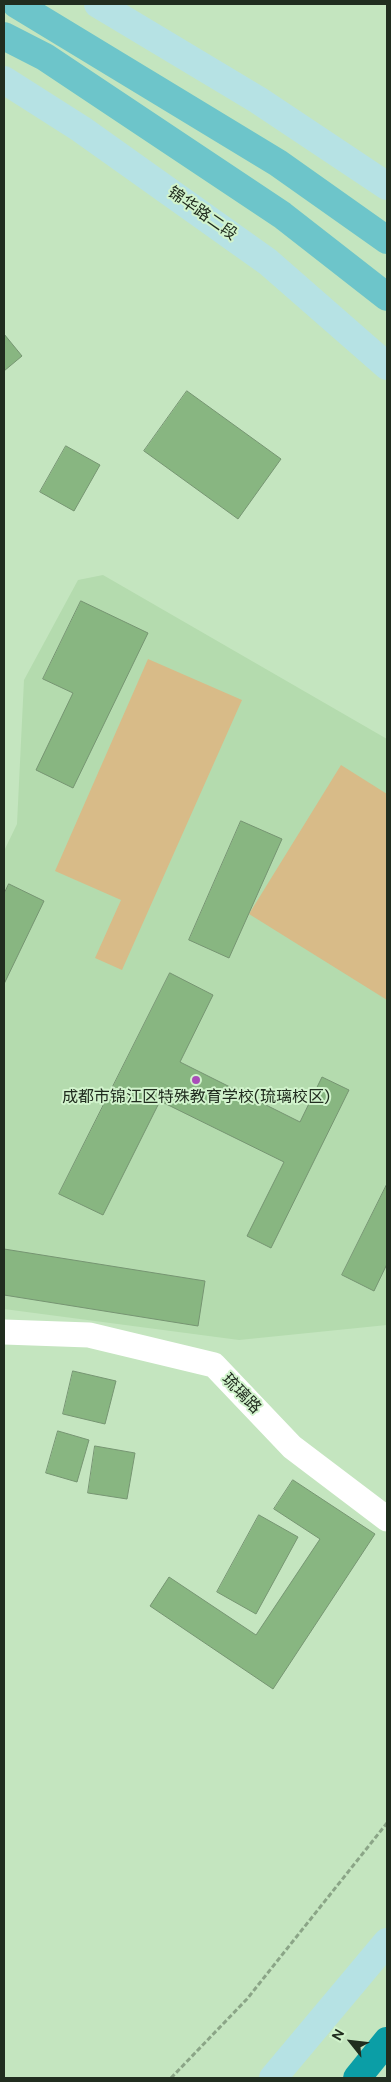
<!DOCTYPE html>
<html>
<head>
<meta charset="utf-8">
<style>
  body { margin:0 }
  #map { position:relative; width:391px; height:2082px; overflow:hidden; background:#c4e5bf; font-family:"DM Sans",sans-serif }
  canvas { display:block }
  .frame { position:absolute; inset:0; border:5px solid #212d1f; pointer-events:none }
  .north { position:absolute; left:326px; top:2017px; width:50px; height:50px; -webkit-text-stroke:4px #d1f3cc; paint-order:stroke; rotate:299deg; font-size:14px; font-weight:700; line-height:20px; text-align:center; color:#212d1f }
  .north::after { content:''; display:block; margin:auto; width:18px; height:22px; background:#212d1f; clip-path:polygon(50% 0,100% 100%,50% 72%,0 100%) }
</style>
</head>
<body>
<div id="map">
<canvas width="391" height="2082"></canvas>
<div class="frame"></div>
<div class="north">N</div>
</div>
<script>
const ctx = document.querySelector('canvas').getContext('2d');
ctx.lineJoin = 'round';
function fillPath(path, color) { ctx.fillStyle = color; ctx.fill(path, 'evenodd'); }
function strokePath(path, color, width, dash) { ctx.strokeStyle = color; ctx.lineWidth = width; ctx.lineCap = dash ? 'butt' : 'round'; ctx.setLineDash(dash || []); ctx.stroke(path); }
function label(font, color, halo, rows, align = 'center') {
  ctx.font = font + ' "DM Sans","Noto Sans SC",sans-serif'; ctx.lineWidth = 4; ctx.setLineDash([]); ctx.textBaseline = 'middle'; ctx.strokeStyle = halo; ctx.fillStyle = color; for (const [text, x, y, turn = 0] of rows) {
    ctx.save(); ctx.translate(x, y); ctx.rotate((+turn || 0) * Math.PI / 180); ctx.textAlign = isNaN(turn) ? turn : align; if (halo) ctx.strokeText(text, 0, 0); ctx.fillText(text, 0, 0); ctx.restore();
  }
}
const built = new Path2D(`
  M103 575 387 739V1325L239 1340 4 1309V851L17 824 24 680 78 580Z`);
const green = new Path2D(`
  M148 659 242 700 122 970 95 958 121 900 55 871Z
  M341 765 387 794V1000L249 914Z`);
const building = new Path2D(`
  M4 334 22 356 4 371Z
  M187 391 281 459 238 519 144 451Z
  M66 446 100 465 74 511 40 492Z
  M81 601 148 633 73 788 36 770 73 693 43 679Z
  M241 821 282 839 229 958 189 940Z
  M9 884 44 901 4 984V894Z
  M170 973 213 995 180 1062 300 1122 322 1077 349 1090 271 1248 247 1236 284 1162 160 1101 103 1215 59 1194Z
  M387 1184V1264L374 1291 342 1275Z
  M4 1249 205 1281 198 1326 4 1295Z
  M73 1371 116 1381 105 1424 63 1414Z
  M58 1431 89 1440 77 1482 46 1473Z
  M95 1446 135 1453 127 1499 88 1493Z
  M293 1480 375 1534 273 1689 150 1606 169 1577 256 1635 320 1539 274 1509Z
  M259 1515 298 1537 256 1614 217 1592Z`);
const path = new Path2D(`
  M171 2078 247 1999 387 1823`);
const street = new Path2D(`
  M4 1332 89 1335 214 1365 292 1447 387 1519`);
const secondary = new Path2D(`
  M98 4 258 100 387 186
  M4 80 81 129 268 262 387 366
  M273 2078 387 1942`);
const primary = new Path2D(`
  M16 4 278 163 387 240
  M4 36 45 57 282 215 387 297`);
const highway = new Path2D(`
  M357 2078 387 2041`);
const markers = [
  [196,1080,5,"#a94eb9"]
];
const streetNames = [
  ["锦华路二段",202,214,35],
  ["琉璃路",241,1394,46]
];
const poiNames = [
  ["成都市锦江区特殊教育学校(琉璃校区)",196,1098]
];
fillPath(built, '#b4dbae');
fillPath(green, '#d8bb88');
fillPath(building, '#88b681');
strokePath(building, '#769572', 1);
strokePath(path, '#8ba587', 3, [5, 2.5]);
strokePath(street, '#fff', 25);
strokePath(secondary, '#b6e2e4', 28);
strokePath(primary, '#6dc5ca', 28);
strokePath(highway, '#0b9ea6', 28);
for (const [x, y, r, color] of markers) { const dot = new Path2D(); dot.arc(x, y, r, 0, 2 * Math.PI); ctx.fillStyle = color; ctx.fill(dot); strokePath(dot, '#d1f3cc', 2); }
label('16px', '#212d1f', '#d1f3cc', streetNames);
label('16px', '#212d1f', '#d1f3cc', poiNames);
</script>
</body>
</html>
